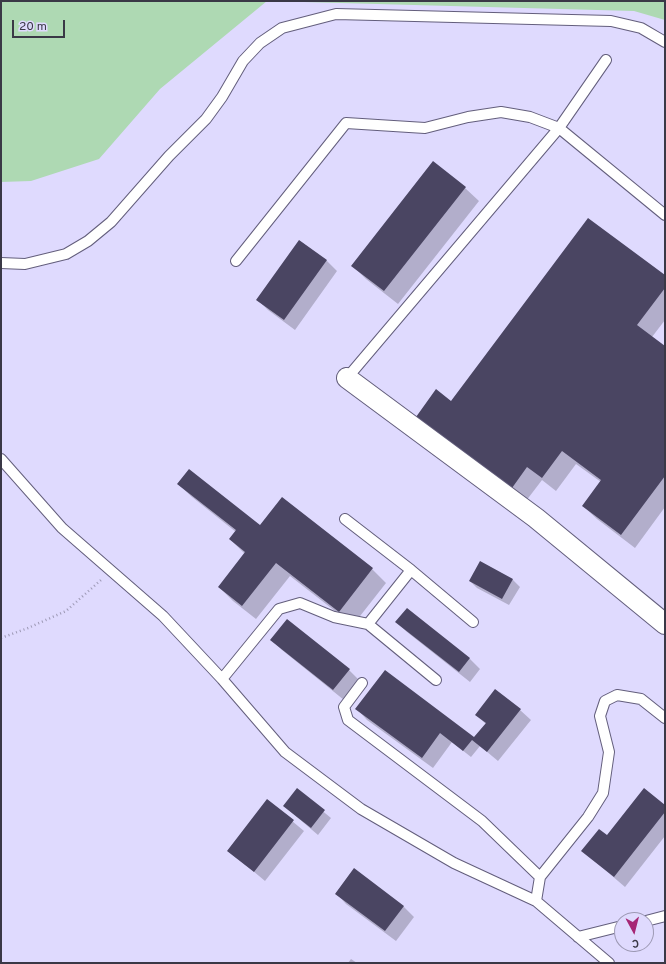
<!DOCTYPE html>
<html>
<head>
<meta charset="utf-8">
<style>
  body { margin:0 }
  #map { position:relative; width:666px; height:964px; overflow:hidden; background:#dfdafe; font-family:Overpass,sans-serif }
  canvas { display:block }
  .frame { position:absolute; inset:0; border:2px solid #3a3846; pointer-events:none }
  .north { position:absolute; left:614px; top:912px; width:40px; height:40px; box-sizing:border-box; background:#dfdafe; border:1px solid #9d99b4; border-radius:50%; rotate:173deg; font-size:11px; font-weight:700; line-height:16px; text-align:center; color:#3a3846 }
  .north::after { content:''; display:block; margin:auto; width:14px; height:18px; background:#a62675; clip-path:polygon(50% 0,100% 100%,50% 72%,0 100%) }
  .scale { position:absolute; left:12px; top:20px; width:53px; height:18px; box-sizing:border-box; border:2px solid #3a3846; border-top:0; padding-left:5px; font-size:12px; line-height:14px; white-space:nowrap; color:#3a3846; -webkit-text-stroke:3px #dfdafe; paint-order:stroke }
</style>
</head>
<body>
<div id="map">
<canvas width="666" height="964"></canvas>
<div class="frame"></div>
<div class="north">С</div>
<div class="scale">20 m</div>
</div>
<script>
const ctx = document.querySelector('canvas').getContext('2d');
ctx.lineJoin = 'round';
function fillPath(path, color) { ctx.fillStyle = color; ctx.fill(path, 'evenodd'); }
function strokePath(path, color, width, dash) { ctx.strokeStyle = color; ctx.lineWidth = width; ctx.lineCap = dash ? 'butt' : 'round'; ctx.setLineDash(dash || []); ctx.stroke(path); }
const green = new Path2D(`
  M1 1H665V20L634 11 267 1 160 89 99 159 31 181 1 182Z`);
const shadow = new Path2D(`
  M465 188 479 201 398 304 366 279 352 265Z
  M300 241 327 261 337 271 295 330 268 310 258 300Z
  M665 276V320L652 337 665 347V507L635 548 597 519 583 506 601 482 576 464 556 491 542 480 526 501 431 430 452 402Z
  M178 484 260 526 282 499 372 569 386 583 353 625 290 576 256 619 233 601 219 587 245 554 230 539 236 532 192 497Z
  M481 562 513 580 520 587 509 605 477 588 470 581Z
  M407 609 470 659 480 669 470 682 407 632 396 622Z
  M272 640 349 670 359 680 344 700 282 650Z
  M357 709 474 739 486 724 476 715 520 710 531 720 498 761 480 746 471 757 452 742 433 768 367 720Z
  M297 790 331 818 318 835 284 806Z
  M268 801 304 831 265 881 228 850Z
  M665 806V836L625 887 583 851Z
  M354 869 404 907 414 917 396 941 346 904 336 893Z
  M351 959 357 963H348Z`);
const building = new Path2D(`
  M433 161 466 187 384 291 351 266Z
  M588 218 665 275V288L637 325 665 346V476L621 535 582 506 601 480 562 451 542 478 527 467 512 488 416 417 436 389 451 401Z
  M299 240 327 260 284 320 256 300Z
  M189 469 260 525 282 497 373 568 339 612 276 563 242 606 218 587 245 552 229 539 236 530 177 484Z
  M480 561 513 579 502 599 469 581Z
  M407 608 470 658 459 672 395 622Z
  M287 619 350 669 333 690 270 640Z
  M385 670 474 737 486 723 475 715 495 689 521 709 487 752 472 740 463 751 440 733 422 758 355 709Z
  M297 788 325 810 311 828 283 806Z
  M644 788 665 805V812L614 877 581 851 599 829 607 835Z
  M267 799 294 820 254 872 227 851Z
  M354 868 404 906 385 931 335 894Z`);
const path = new Path2D(`
  M1 638 28 628 66 611 101 580`);
const service = new Path2D(`
  M236 261 346 123 425 128 468 117 501 112 530 117 559 128 665 215
  M1 263 25 264 66 254 88 241 111 222 169 156 206 119 222 97 243 61 260 43 282 28 336 14 611 21 641 28 665 42
  M347 378 559 128 606 60
  M1 459 62 528 163 616 222 679 285 752 361 809 454 863 536 901 609 963
  M345 519 411 570 473 622
  M368 624 436 680
  M222 679 279 609 300 603 334 617 368 624 411 570
  M362 683 344 707 348 720 482 821 540 877
  M536 901 540 877 588 817 603 793 609 752 600 716 605 701 617 695 641 699 665 718
  M646 921 665 916
  M578 937 622 926`);
const minor = new Path2D(`
  M347 378 536 518 665 624`);
fillPath(green, '#aed9b3');
fillPath(shadow, '#0003');
fillPath(building, '#4a4562');
strokePath(service, '#635e7c', 12);
strokePath(minor, '#635e7c', 22);
strokePath(path, '#9d99b5', 2.5, [1, 3]);
strokePath(service, '#fff', 10);
strokePath(minor, '#fff', 20);
</script>
</body>
</html>
